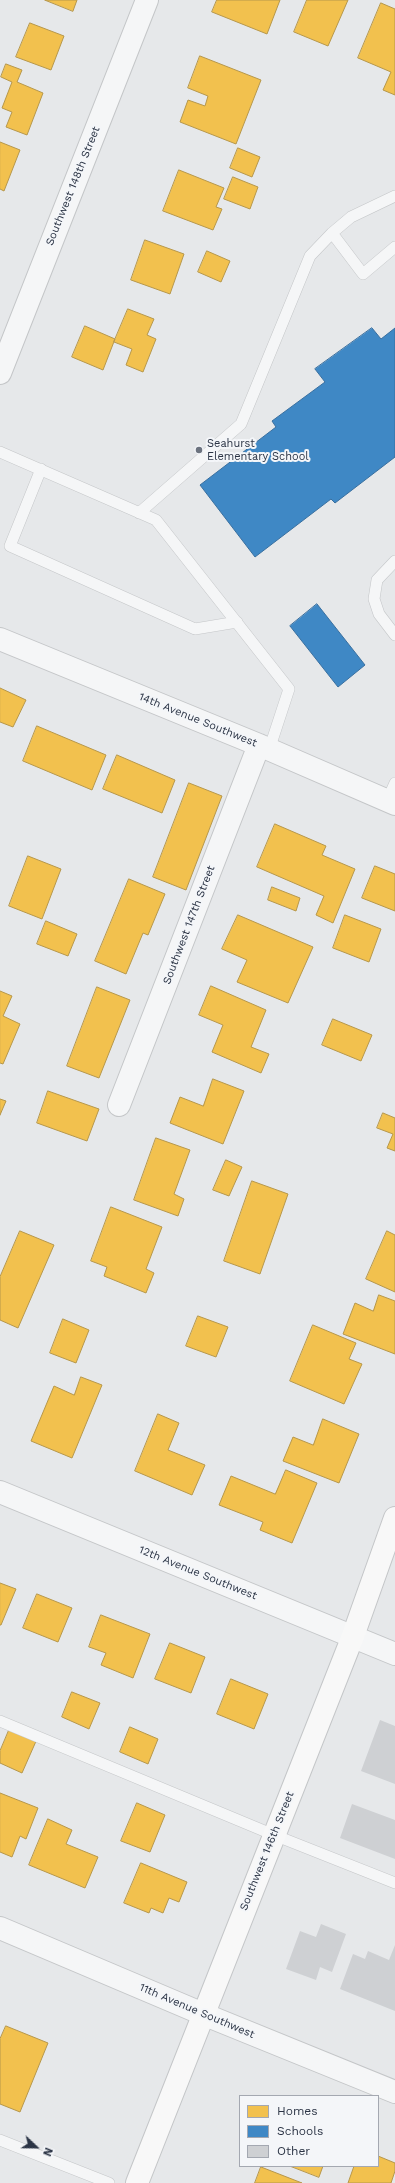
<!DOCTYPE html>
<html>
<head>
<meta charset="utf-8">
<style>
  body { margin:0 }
  #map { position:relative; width:395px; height:2183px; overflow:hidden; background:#e6e8ea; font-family:"Work Sans",sans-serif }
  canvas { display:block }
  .legend { position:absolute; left:239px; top:2095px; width:140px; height:72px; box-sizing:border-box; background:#f4f6f9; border:1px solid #a4a8b1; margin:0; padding:5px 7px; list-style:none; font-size:12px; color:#2b3445 }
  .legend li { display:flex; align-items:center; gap:8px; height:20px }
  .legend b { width:20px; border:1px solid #a4a8b1 }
  .north { position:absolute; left:16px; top:2127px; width:40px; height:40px; -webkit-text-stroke:3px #f4f6f9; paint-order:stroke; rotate:112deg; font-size:11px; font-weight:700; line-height:16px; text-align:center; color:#2b3445 }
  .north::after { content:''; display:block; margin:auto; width:14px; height:18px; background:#2b3445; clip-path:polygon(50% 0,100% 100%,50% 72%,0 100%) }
</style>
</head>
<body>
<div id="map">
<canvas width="395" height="2183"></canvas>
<ul class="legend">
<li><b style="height:11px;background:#f2c14e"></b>Homes</li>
<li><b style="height:11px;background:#3f88c5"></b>Schools</li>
<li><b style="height:11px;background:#ced0d3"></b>Other</li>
</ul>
<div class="north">N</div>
</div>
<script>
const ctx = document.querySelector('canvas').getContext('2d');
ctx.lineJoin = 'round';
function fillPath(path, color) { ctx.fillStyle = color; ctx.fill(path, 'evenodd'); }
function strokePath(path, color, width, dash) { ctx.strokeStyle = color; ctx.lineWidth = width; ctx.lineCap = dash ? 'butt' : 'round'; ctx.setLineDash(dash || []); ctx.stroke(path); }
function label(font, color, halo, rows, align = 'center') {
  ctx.font = font + ' "Work Sans",sans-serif'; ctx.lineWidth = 4; ctx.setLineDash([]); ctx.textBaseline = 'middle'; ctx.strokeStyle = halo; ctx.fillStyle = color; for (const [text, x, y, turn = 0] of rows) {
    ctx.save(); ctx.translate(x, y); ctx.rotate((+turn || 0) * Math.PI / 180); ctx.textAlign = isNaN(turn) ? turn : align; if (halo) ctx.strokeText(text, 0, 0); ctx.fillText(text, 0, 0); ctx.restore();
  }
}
const homes = new Path2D(`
  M45 0H77L73 11Z
  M217 0H280L267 34 212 12Z
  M307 0H348L328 46 294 32Z
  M381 3 395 9V95L383 90 391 72 358 58Z
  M30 23 64 36 51 70 16 57Z
  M200 56 261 80 236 144 180 122 188 100 205 106 208 96 188 88Z
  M6 64 22 70 17 82 43 93 27 135 6 127 12 112 2 108 12 82 1 77Z
  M0 142 20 150 4 191 0 189Z
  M238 148 260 157 252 177 230 168Z
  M179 170 224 188 216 207 222 209 213 230 163 211Z
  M233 177 258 187 250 209 224 199Z
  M145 240 184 254 170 294 131 280Z
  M207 251 230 261 221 282 198 272Z
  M128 309 154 319 147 335 156 339 143 372 126 365 132 349 114 342Z
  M85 326 115 339 103 370 72 357Z
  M0 688 26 700 13 727 0 722Z
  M37 726 106 755 92 790 23 761Z
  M117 755 175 780 162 813 103 789Z
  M189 783 222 796 186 890 153 877Z
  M275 824 326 846 322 855 355 869 333 923 316 915 324 896 257 867Z
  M28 856 61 869 42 919 9 906Z
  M375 866 395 874V911L362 898Z
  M129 879 165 894 148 935 143 933 126 974 95 961Z
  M272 887 300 898 296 911 268 900Z
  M238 915 313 947 288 1003 237 982 247 960 222 949Z
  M345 915 381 929 369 962 333 948Z
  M46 921 77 934 68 956 37 944Z
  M211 986 266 1010 251 1047 269 1054 261 1073 212 1052 223 1025 199 1015Z
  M97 987 130 1000 99 1078 67 1066Z
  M0 991 12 996 3 1016 20 1024 3 1064 0 1063Z
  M333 1019 372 1035 361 1061 322 1045Z
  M213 1079 244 1091 223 1144 170 1123 180 1097 203 1106Z
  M48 1091 99 1109 87 1141 37 1123Z
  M0 1099 6 1101 0 1115Z
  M383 1113 395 1118V1151L387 1148 393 1134 377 1128Z
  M156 1138 190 1150 174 1194 184 1199 178 1216 134 1200Z
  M226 1160 242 1167 229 1196 213 1190Z
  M252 1181 288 1194 260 1274 224 1261Z
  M111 1207 162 1227 146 1269 154 1273 146 1293 104 1276 107 1267 91 1261Z
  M20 1231 54 1245 18 1328 0 1320V1277Z
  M387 1231 395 1235V1292L366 1279Z
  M379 1295 395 1301V1354L343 1334 355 1303 373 1311Z
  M198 1316 228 1327 216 1357 186 1346Z
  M63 1319 89 1330 76 1363 50 1353Z
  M313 1325 356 1343 349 1359 362 1364 344 1404 290 1381Z
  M81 1377 102 1385 72 1458 31 1441 54 1386 74 1395Z
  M158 1414 179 1423 168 1450 205 1465 192 1495 135 1471Z
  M323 1419 359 1434 339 1483 283 1461 293 1437 313 1445Z
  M286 1470 317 1483 292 1543 260 1530 263 1522 219 1505 231 1476 275 1494Z
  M0 1583 16 1589 1 1625H0Z
  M37 1594 72 1608 58 1642 23 1628Z
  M101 1615 150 1634 133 1678 101 1665 106 1653 89 1647Z
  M170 1643 205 1657 191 1693 155 1679Z
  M231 1679 268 1694 254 1729 217 1714Z
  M72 1692 100 1703 89 1729 62 1717Z
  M130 1727 158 1739 148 1764 120 1752Z
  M10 1728 37 1739 22 1773 0 1763V1751Z
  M0 1793 38 1808 26 1839 20 1836 12 1857 0 1852Z
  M137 1803 165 1815 150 1852 121 1841Z
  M48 1819 72 1830 66 1844 98 1857 85 1888 29 1865Z
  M141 1863 187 1882 179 1902 169 1898 163 1913 151 1908 149 1913 124 1903Z
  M6 2026 48 2043 20 2112 0 2104V2039Z
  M378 2156 395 2163V2171L391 2183H348L354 2166H378Z
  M290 2166H323L319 2177Z
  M261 2167 302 2183H255Z`);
const schools = new Path2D(`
  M372 328 381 339 395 328V457L335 503 331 499 255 557 200 485 276 427 272 421 325 382 315 369Z
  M317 604 365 665 338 687 290 626Z`);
const building = new Path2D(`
  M380 1720 395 1726V1784L361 1771Z
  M352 1804 395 1820V1859L340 1838Z
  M321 1924 346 1934 332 1972 320 1967 316 1980 286 1969 300 1931 316 1937Z
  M395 1945V2011L340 1989 353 1954 365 1959 368 1951 389 1960Z`);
const lane = new Path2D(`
  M332 233 363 274 395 247
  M0 452 156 520 289 689 269 750
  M41 469 10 546 195 629 237 622
  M139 513 241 424 310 256 332 233 351 217 395 196
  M395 561 377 580 374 599 379 614 395 635
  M387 801 395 783
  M0 1721 274 1835 395 1883
  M0 2140 109 2183`);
const street = new Path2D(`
  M0 373 147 0
  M0 639 259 745 395 804
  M119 1105 259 745
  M0 1492 395 1654
  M0 1928 203 2014 395 2092`);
const secondary = new Path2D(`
  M137 2183 353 1636 395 1518`);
const markers = [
  [199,450,4,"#6c737f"]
];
const streetNames = [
  ["Southwest 148th Street",73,186,-68],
  ["14th Avenue Southwest",198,720,22],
  ["Southwest 147th Street",189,925,-69],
  ["12th Avenue Southwest",198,1573,22],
  ["Southwest 146th Street",267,1851,-68],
  ["11th Avenue Southwest",197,2011,23]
];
const poiNames = [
  ["Seahurst",207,444],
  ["Elementary School",207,457]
];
fillPath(homes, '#f2c14e');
strokePath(homes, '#b6974b', 1);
fillPath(schools, '#3f88c5');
strokePath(schools, '#396f9f', 1);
fillPath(building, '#ced0d3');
strokePath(lane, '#c4c6c8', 12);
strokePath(street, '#c4c6c8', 24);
strokePath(secondary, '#c4c6c8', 24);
strokePath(lane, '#f5f6f7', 11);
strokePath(street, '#f5f6f7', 22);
strokePath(secondary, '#f8f8f8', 22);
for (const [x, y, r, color] of markers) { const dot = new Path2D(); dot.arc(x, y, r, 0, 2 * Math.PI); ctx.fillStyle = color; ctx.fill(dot); strokePath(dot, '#f4f6f9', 1.5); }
label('11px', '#2b3445', '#f4f6f9', streetNames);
label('11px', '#2b3445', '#f4f6f9', poiNames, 'left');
</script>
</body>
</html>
